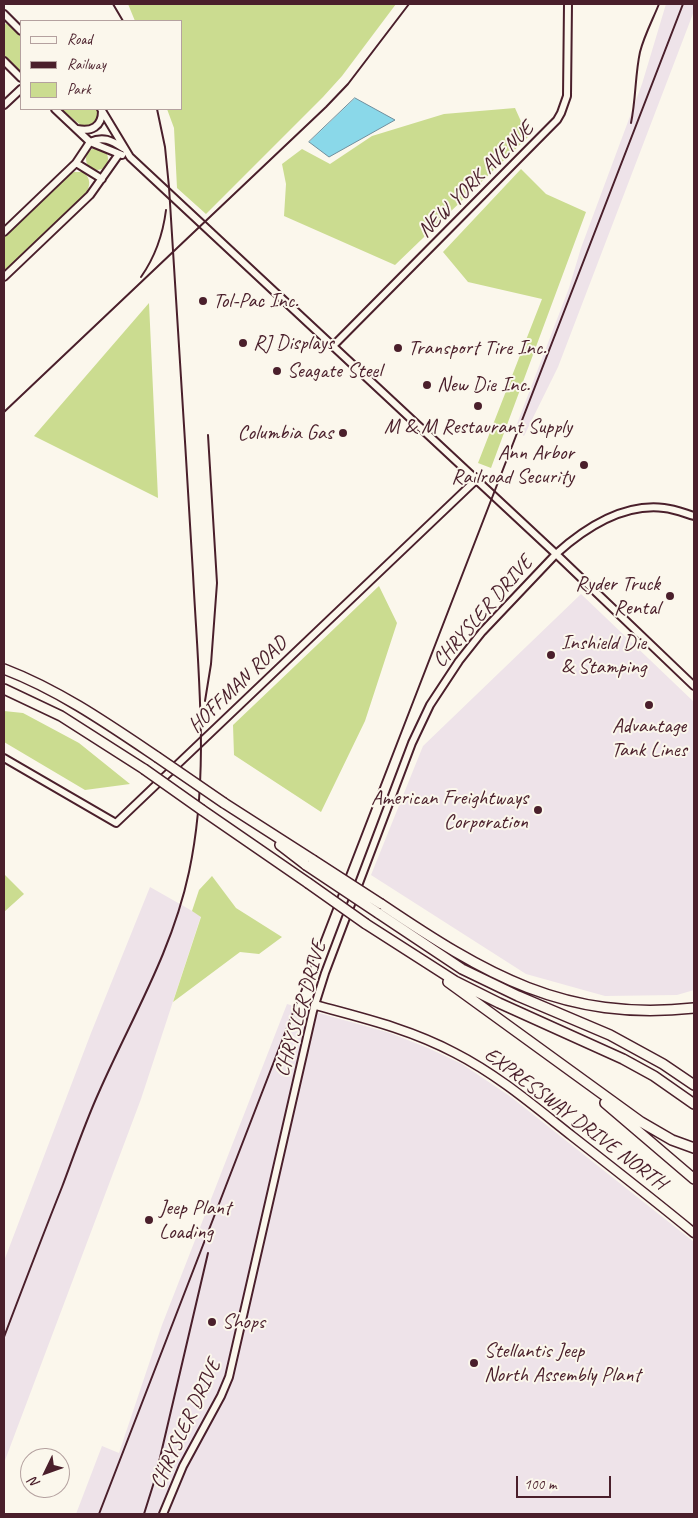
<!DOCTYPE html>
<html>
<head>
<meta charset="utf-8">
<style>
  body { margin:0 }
  #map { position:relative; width:698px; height:1518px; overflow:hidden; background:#fbf7ec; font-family:Caveat,sans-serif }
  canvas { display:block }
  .frame { position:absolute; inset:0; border:5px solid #4a1f2b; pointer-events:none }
  .legend { position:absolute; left:20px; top:20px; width:162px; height:90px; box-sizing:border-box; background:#fbf7ec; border:1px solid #b4a19f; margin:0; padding:6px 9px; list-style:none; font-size:15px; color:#4a1f2b }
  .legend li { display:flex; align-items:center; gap:10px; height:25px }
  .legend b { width:25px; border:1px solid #b4a19f }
  .north { position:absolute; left:20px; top:1448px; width:50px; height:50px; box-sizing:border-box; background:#fbf7ec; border:1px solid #b4a19f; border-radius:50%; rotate:228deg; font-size:14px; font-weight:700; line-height:20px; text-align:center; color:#4a1f2b }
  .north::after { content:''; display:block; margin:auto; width:18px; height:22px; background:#4a1f2b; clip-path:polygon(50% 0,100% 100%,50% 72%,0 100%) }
  .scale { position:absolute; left:516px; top:1476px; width:95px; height:22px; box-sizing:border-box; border:2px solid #4a1f2b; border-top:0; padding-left:6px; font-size:15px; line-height:18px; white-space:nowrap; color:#4a1f2b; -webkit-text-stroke:4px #fbf7ec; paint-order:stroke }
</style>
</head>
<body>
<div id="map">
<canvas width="698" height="1518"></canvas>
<div class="frame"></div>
<ul class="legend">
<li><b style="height:6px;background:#fbf7ec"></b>Road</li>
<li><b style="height:6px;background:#4a1f2b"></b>Railway</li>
<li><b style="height:14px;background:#cbdc90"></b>Park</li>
</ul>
<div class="north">N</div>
<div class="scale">100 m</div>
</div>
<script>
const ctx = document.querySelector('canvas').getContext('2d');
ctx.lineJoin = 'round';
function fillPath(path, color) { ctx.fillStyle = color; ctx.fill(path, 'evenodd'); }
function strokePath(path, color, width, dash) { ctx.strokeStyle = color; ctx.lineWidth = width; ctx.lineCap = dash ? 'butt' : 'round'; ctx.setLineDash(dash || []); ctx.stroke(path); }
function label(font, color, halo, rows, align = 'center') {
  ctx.font = font + ' Caveat,sans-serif'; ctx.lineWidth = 4; ctx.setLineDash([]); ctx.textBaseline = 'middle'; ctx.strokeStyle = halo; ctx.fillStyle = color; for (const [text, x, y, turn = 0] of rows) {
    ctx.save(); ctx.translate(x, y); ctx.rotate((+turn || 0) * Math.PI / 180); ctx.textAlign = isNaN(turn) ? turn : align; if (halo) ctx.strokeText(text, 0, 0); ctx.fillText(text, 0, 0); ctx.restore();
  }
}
const built = new Path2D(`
  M666 4H694V11L558 367 524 436 515 429 569 288 581 248 642 84Z
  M581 594 694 702V990L677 995 605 996 526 974 371 875 423 746Z
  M150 887 201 916 141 1099 4 1463V1261L91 1033Z
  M287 1004 390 1033 428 1048 462 1064 511 1097 694 1242V1514H76L102 1446 119 1453 162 1325Z`);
const green = new Path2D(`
  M128 4H396L342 76 323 97 206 214 177 188 174 128 167 109H181V21H135Z
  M4 23 9 25 21 37V72L4 55Z
  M515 108 528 137 395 265 284 216 286 184 282 164 302 149 330 164 372 136 444 114Z
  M61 109H97L98 120 92 127H83Z
  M86 159a11 11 0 1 1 22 0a11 11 0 1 1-22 0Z
  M521 169 546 194 586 212 491 468 478 463 542 299 468 282 443 252Z
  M74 172H83C91 178 91 186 85 194L4 272V236L65 177Z
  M149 303 158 498 34 436Z
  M379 586 397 623 365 721 321 812 234 755 233 725Z
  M4 711 23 713 79 743 130 784 85 790 4 742Z
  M4 874 24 894 4 912Z
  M212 876 236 908 282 937 259 954 240 952 173 1002 201 917 192 911 199 890Z`);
const water = new Path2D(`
  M355 98 395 120 329 157 309 142Z`);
const minor = new Path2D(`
  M4 14 21 31
  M4 61 21 78
  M4 105 21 89
  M55 109 90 142 122 155
  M101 109 130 157 556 554 694 686
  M77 129C91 132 102 127 102 111
  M76 163 102 179
  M4 232 76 163 90 142C103 136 111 140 123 148
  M4 277 90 195 119 154
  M333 346 557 120 561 113 567 96 568 4
  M4 758 116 823 476 480
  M163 1514 183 1466 221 1396 229 1377 313 1011 325 973 412 743 430 705 459 661 482 632 556 554C585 528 623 503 664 508 674 509 684 513 694 516`);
const major = new Path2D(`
  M315 1005C363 1018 410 1029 455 1053 498 1075 534 1106 572 1136 613 1168 654 1200 694 1233`);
const highway = new Path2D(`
  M4 669C59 690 108 724 157 757
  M4 689 61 716 144 769
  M224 803 313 860
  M202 810 308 883
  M280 845 306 865
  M381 904C485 974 564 1022 694 1008
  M378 913 462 969 518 996 610 1035 663 1064 694 1085
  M366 924 455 981 499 1003 623 1059 654 1076 694 1104
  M448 982 641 1122 672 1140 694 1148
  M605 1103 694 1179`);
const rail = new Path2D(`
  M113 4 123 21
  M631 123C636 99 635 75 640 52 644 36 653 19 659 4
  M141 277C155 257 163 234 166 210
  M4 412 326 107 348 84 409 4
  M205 701 211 664 217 583 208 435
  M4 1337C23 1287 42 1237 62 1187 74 1155 85 1123 99 1092 131 1019 172 952 189 872 210 774 198 673 193 574 185 445 178 316 169 187L165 147 157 109
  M99 1514 683 4
  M144 1514 155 1479 208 1253`);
const highwayBridge = new Path2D(`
  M157 757 224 803
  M144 769 202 810
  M313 860 381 904
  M306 865 378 913
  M308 883 366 924`);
const markers = [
  [203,301,5,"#4a1f2b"],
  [243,343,5,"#4a1f2b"],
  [398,348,5,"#4a1f2b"],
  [277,371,5,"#4a1f2b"],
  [427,385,5,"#4a1f2b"],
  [478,406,5,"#4a1f2b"],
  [343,433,5,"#4a1f2b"],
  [584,465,5,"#4a1f2b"],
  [670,596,5,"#4a1f2b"],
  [551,655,5,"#4a1f2b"],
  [649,705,5,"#4a1f2b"],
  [538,810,5,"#4a1f2b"],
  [149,1220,5,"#4a1f2b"],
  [212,1322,5,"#4a1f2b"],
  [474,1363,5,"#4a1f2b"]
];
const streetNames = [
  ["NEW YORK AVENUE",476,180,-45],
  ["CHRYSLER DRIVE",483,612,-49],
  ["HOFFMAN ROAD",238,685,-44],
  ["CHRYSLER DRIVE",301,1009,-74],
  ["EXPRESSWAY DRIVE NORTH",575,1119,37],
  ["CHRYSLER DRIVE",186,1424,-65]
];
const poiNames = [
  ["Tol-Pac Inc.",213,301],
  ["RJ Displays",253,343],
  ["Transport Tire Inc.",408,348],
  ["Seagate Steel",287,371],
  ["New Die Inc.",437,385],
  ["M & M Restaurant Supply",478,427,"center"],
  ["Columbia Gas",333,433,"right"],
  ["Ann Arbor",574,453,"right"],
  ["Railroad Security",574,477,"right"],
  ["Ryder Truck",660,584,"right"],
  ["Rental",660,608,"right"],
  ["Inshield Die",561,643],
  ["& Stamping",561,667],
  ["Advantage",649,726,"center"],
  ["Tank Lines",649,750,"center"],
  ["American Freightways",528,798,"right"],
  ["Corporation",528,822,"right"],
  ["Jeep Plant",159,1208],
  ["Loading",159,1232],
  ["Shops",222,1322],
  ["Stellantis Jeep",484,1351],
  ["North Assembly Plant",484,1375]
];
fillPath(built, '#eee3e9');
fillPath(green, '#cbdc90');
fillPath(water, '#8ad8e9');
strokePath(water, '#708e9d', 1);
strokePath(minor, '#4a1f2b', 10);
strokePath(major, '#4a1f2b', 11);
strokePath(highway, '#4a1f2b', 12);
strokePath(minor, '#fbf7ec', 6);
strokePath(major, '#fbf7ec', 8);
strokePath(highway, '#fbf7ec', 9);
strokePath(rail, '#4a1f2b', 2);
strokePath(highwayBridge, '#4a1f2b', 12, []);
strokePath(highwayBridge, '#fbf7ec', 9);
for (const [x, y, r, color] of markers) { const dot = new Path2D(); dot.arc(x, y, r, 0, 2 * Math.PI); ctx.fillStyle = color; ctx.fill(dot); strokePath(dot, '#fbf7ec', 2); }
label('21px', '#4a1f2b', '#fbf7ec', streetNames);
label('21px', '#4a1f2b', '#fbf7ec', poiNames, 'left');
</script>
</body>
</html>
